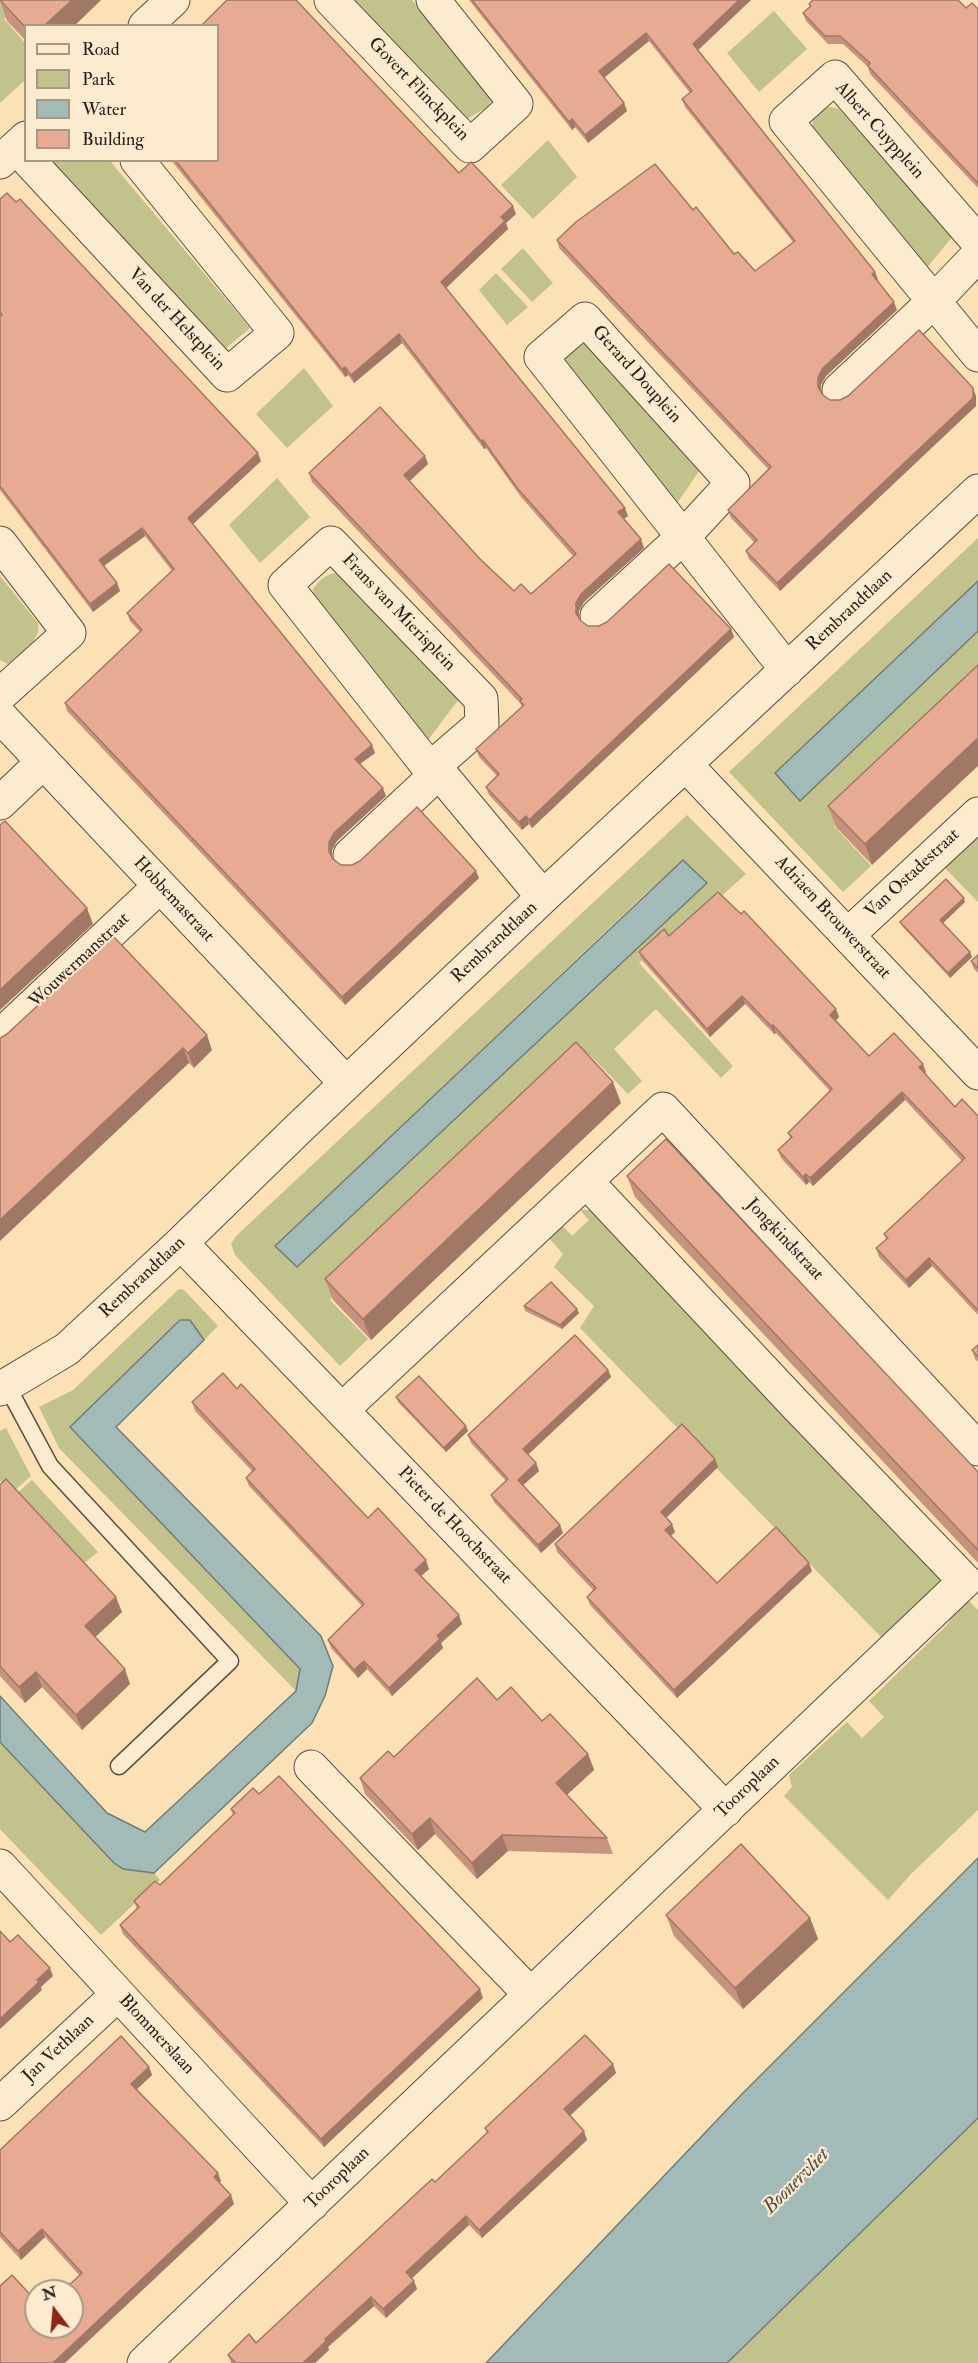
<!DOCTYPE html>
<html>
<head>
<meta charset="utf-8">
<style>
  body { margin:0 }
  #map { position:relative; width:978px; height:2363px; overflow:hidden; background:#fce0b6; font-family:"IM FELL Double Pica",serif }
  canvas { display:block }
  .legend { position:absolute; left:24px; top:24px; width:195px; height:138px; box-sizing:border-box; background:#fdebd0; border:2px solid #a89986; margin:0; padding:8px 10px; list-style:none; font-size:18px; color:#291e18 }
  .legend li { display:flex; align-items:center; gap:12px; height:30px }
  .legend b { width:30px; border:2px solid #a89986 }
  .north { position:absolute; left:24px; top:2279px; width:60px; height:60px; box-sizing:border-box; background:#fdebd0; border:2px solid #a89986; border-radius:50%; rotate:344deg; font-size:16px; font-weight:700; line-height:24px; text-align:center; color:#291e18 }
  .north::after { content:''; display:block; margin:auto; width:21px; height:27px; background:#8f2418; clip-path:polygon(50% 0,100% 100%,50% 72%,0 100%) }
</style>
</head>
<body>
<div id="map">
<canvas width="978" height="2363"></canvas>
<ul class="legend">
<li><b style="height:8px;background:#fdebd0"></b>Road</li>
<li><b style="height:16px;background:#c1c28c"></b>Park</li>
<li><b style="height:16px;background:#a3bbb8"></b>Water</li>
<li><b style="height:16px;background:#e6ab92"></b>Building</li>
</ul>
<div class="north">N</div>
</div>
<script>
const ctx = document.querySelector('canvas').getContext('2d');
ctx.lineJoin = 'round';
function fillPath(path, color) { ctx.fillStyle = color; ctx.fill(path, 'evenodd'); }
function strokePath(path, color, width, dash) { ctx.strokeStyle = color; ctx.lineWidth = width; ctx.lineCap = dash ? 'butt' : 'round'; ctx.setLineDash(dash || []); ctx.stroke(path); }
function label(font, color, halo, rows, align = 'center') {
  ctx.font = font + ' "IM FELL Double Pica",serif'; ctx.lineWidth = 4.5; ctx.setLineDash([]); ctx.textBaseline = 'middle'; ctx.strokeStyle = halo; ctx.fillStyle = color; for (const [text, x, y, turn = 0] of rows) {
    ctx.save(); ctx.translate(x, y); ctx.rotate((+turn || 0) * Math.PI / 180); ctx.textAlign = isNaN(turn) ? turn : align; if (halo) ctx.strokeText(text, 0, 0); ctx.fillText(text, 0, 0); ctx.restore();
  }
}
const green = new Path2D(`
  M0 0H24L4 19 25 43V80L0 103Z
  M355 0H412L493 98 487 107 467 119Z
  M774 11 807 49 759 92 727 53Z
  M831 107 839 109 952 237 926 269 812 128 814 112 822 108Z
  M548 140 577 177 533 219 501 185Z
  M50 161H110L250 328 226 348Z
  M523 248 553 283 532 302 501 269Z
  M496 273 528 307 507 325 479 290Z
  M576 343 587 344 704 464 675 506 565 368V357Z
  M304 368 333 406 287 448 256 414Z
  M277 478 310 517 260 563 229 525Z
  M978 538V581L775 773 800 800 978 631V690L834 826 871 866 843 892 729 772Z
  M337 573 459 699 428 740 314 600 313 589C320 580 325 574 337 573Z
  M0 576 38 623C42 641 20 653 8 664L0 660Z
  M687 815 746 874 660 951 655 947 639 963 733 1066 721 1078 656 1009 614 1049 642 1081 628 1094 590 1055 330 1300 368 1339 340 1366 235 1255 231 1244 236 1236ZM683 861 275 1246 645 894Z
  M978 834V902L944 867Z
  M579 1209 595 1211 942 1581 881 1637 580 1328 594 1306 554 1267 563 1254 546 1235 560 1223 572 1236 589 1220Z
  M179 1289 184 1290 218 1326 204 1340 190 1320 81 1438 300 1669 296 1691 59 1448 39 1407 73 1390Z
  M6 1428 31 1476 13 1492 0 1481V1431Z
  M32 1480 98 1552 82 1565 16 1494Z
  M968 1600 978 1610V1810L911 1874 888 1900 784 1796 792 1787 789 1775 847 1722 862 1738 884 1717 869 1701 949 1623 952 1609Z
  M0 1742 114 1863 123 1869 154 1873 160 1880 101 1935 0 1829Z
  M978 2118V2363H727Z`);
const water = new Path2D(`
  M978 581V631L800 801 775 773Z
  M683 860 707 883 297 1267 275 1246Z
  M180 1320H190L204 1340 116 1427 321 1636 333 1666 325 1696 312 1723 154 1873 123 1869 114 1863 0 1742V1696L107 1813 145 1832 296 1691 300 1669 70 1427Z
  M978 1858V2118L727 2363H486L740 2096Z`);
const lane = new Path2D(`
  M7 1386 50 1466 230 1661 119 1766`);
const street = new Path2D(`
  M331 0 470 146 516 104 433 0
  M145 26 173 0
  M28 160 227 375 277 333 137 160
  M0 162 26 138
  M978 242 835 77 786 121 978 355
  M585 319 733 483 683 537 541 357Z
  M839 390 933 302 978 255
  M0 543 69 633 0 695
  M597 616 683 537 787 670
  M0 716 346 1083
  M685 764 978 1073
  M430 769 482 724 481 699 331 543 285 585 430 769 439 772 543 897
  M0 803 43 762
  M350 855 439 772
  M848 935 978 814
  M0 1036 159 887
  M181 1243 726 1810
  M0 1389 67 1349 181 1243 297 1130 543 897 978 491
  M343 1409 663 1109 978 1449
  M311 1767 530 1994
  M0 1866 312 2204
  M0 2104 118 1994
  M144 2363 965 1581 793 1402 586 1181`);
const wall = new Path2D(`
  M0 0H101L74 26H26V41L7 21Z
  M469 0H751L698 50 875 272 878 280 877 281 897 310 826 376 821 385V392L823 395 830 400H840L976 396V406L780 591 749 559 746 551 755 543 731 518 728 510 768 469 559 248 557 240 693 210 734 254 755 271 793 242 685 107 682 99 690 93 649 41 604 78 624 103 627 111 588 143 575 127 572 130Z
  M809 4 978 9V188L870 74 868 67 843 44H828L806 21 803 13 810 7Z
  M171 160H218L459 173 516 214 506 223 508 229 446 288 628 516 624 519 641 539 644 548 584 602 579 611V618L581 621 588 626 731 629 734 637 532 828 529 824 522 830 489 795 486 787 497 776 479 757 476 749 522 707 520 703 312 482 309 473 425 456 428 464 410 481 479 558 514 591 531 594 573 556 521 497 486 448 484 449 402 343 354 383 348 375 345 377Z
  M0 199 261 461 193 524 375 753 360 764 386 796 337 841 332 850V857L333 859 341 865 479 878 345 1005 67 711 65 703 140 632 130 621 127 613 172 571 145 536 104 566 117 583 120 591 93 612 0 490Z
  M978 665 872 865 836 827 828 806Z
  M965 902 943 923 970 952 972 957 950 978 902 926 900 922Z
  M669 936 839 1017 836 1020 869 1056 926 1072 924 1073 955 1107 978 1116V1315L932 1266 909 1288 879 1257 876 1248 886 1240 884 1234 962 1161 905 1100 813 1186 809 1182 806 1185 781 1158 778 1150 790 1138 788 1133 830 1091 776 1033 774 1034 745 1004 710 1037 642 960 639 952Z
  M978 955V973L974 969 971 961Z
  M0 1038 212 1050 194 1068 189 1063Z
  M621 1103 371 1340 333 1300 325 1279Z
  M627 1176 978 1472V1563L635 1197Z
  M524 1306 579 1313 562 1329 525 1311Z
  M978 1345V1362L975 1359 972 1350Z
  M608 1370 611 1377 528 1455 536 1463 539 1471 523 1485 563 1533 541 1553 494 1502 491 1495 506 1481 471 1443 468 1435Z
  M237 1389 368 1518 429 1569 421 1576 462 1624 441 1643 443 1648 392 1696 367 1669 358 1678 331 1648 328 1640 362 1606 249 1486 246 1478 252 1471 195 1411 192 1402Z
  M396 1397 468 1431 446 1452 398 1402Z
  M715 1459 718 1467 666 1517 675 1532 671 1536 717 1583 812 1571 677 1698 590 1605 587 1597 593 1590 557 1552 555 1544Z
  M0 1485 122 1612 95 1637 130 1684 82 1730 42 1687 25 1703 0 1676Z
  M542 1721 588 1754 594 1770 567 1795 607 1838 613 1854 508 1851 477 1879 435 1834 418 1850 365 1794 360 1778 394 1757Z
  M259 1794 483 1998 324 2147 123 1934 120 1925 137 1909 134 1901 160 1885 233 1815 231 1809Z
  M666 1915 810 1918 818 1939 743 2009 674 1936Z
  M149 2067 152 2075 137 2089 221 2181 219 2183 234 2204 36 2327 80 2276 45 2237 21 2260 0 2237V2150Z
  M616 2073 570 2116 587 2140 482 2238 469 2225 412 2278 417 2289 386 2318 374 2306 328 2347 329 2350 315 2363H231L228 2355 256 2343 435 2182 487 2133 485 2128Z`);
const shadedWall = new Path2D(`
  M72 0H101L74 26H44Z
  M739 0H751L696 52 693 44Z
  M646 33 649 41 602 79 599 71Z
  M624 103 627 111 588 143 585 135Z
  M572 119 575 127 572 130 569 122Z
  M513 206 516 214 506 223 508 229 444 290 441 282 501 217Z
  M875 272 878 280 875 283 872 274Z
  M894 302 897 310 826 376 821 385V395L818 387V377L823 368Z
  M399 334 402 343 354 383 351 375Z
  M345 367 348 375 345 377 342 369Z
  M973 388 976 396V406L780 591 777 583Z
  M483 440 486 448 484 449 481 441Z
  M258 453 261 461 191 526 188 518Z
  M425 456 428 464 407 483 404 475Z
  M625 508 628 516 621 520 618 512Z
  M142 528 145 536 102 567 99 560Z
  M641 539 644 548 584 602 579 611V621L576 613V603L581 594Z
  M117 583 120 591 93 612 90 604Z
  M731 629 734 637 532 828 529 820Z
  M978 738V766L872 865 865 844Z
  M372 745 375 753 357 766 355 759Z
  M383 788 386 796 337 841 332 850V860L329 852V842L334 833Z
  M526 816 529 824 522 830 519 822Z
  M476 871 479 878 345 1005 342 997Z
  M964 898 965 902 942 924 940 920Z
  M87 908 93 924 0 1010V990Z
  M970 952 972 957 950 978 948 973Z
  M742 996 745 1004 710 1037 707 1029Z
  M836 1009 839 1017 833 1023 830 1015Z
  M773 1025 776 1033 774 1034 771 1026Z
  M207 1035 212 1050 194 1068 188 1053Z
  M183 1048 189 1063 0 1241V1220Z
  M923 1064 926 1072 922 1075 919 1067Z
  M613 1082 621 1103 371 1340 363 1319Z
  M902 1092 905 1100 813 1186 810 1178Z
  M806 1174 809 1182 806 1185 803 1177Z
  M929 1258 932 1266 909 1288 906 1280Z
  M577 1309 579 1313 562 1329 560 1325Z
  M608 1370 611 1377 525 1457 523 1449Z
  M466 1426 468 1431 446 1452 444 1448Z
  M715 1459 718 1467 664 1520 661 1512Z
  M536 1463 539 1471 521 1487 518 1480Z
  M672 1524 675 1532 668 1538 665 1530Z
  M560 1525 563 1533 541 1553 538 1545Z
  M426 1560 429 1569 419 1578 415 1570Z
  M809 1563 812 1571 677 1698 674 1690Z
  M116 1597 122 1612 90 1642 85 1626Z
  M459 1615 462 1624 441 1643 443 1648 392 1696 389 1688 437 1636Z
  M364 1661 367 1669 358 1678 354 1670Z
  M125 1669 130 1684 82 1730 76 1715Z
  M36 1672 42 1687 25 1703 19 1687Z
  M588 1754 594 1770 562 1799 556 1783Z
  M430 1818 435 1834 418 1850 412 1834Z
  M502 1835 508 1851 477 1879 472 1863Z
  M810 1918 818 1939 743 2009 735 1988Z
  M50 1968 53 1976 41 1987 42 1990 0 2029V2019L37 1980Z
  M480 1989 483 1998 324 2147 321 2139Z
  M613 2064 616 2073 567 2118 564 2109Z
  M149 2067 152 2075 134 2092 131 2084Z
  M584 2131 587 2140 482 2238 479 2230Z
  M218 2173 221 2181 217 2185 214 2177Z
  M231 2195 234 2204 65 2363H53Z
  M466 2216 469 2225 409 2281 406 2272Z
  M42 2229 45 2237 21 2260 18 2251Z
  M414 2281 417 2289 386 2318 383 2309Z
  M371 2297 374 2306 328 2347 329 2350 315 2363H303L325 2339Z`);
const building = new Path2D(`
  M0 0H72L44 26H26V28Z
  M227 0H296L459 173 471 162 513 206 501 217 505 221 441 282 625 508 618 512 641 539 581 594 576 603V613L581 621 588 626H599L607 622 669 564 731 629 529 820 526 816 519 822 486 787 499 774 476 749 524 705 520 701 522 699 309 473 380 407 425 456 404 475 479 558 514 591 521 584 531 594 576 554 518 489 483 440 481 441 399 334 351 375 345 367 342 369 175 160H218V26H201Z
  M472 0H739L693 44 875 272 872 274 894 302 823 368 818 377V387L823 395 830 400H840L848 396 919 330 973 388V398L777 583 746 551 757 540 728 510 771 467 557 240 576 222 655 164 693 210 696 207 734 254 738 252 755 271 795 241 682 99 692 91 646 33 599 71 624 103 585 135 572 119 569 122Z
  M813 0H958L966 8 972 3 978 9V183L868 66 870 63 840 36H825L803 13 811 6 809 4Z
  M7 193 16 202 20 199 258 453 188 518 372 745 355 759 383 788 334 833 329 842V852L333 859 341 865H352L360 861 417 807 476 871 342 997 65 703 142 630 127 613 174 569 142 528 99 560 117 583 90 604 0 486V317L2 315 0 312V199Z
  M978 665V738L865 844 828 806Z
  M5 821 87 908 0 990V825Z
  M946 879 964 898 940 920 970 952 948 973 900 922Z
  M718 892 741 914 744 911 836 1009 830 1015 869 1056 894 1033 923 1064 919 1067 955 1107 962 1099 978 1116V1310L929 1258 906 1280 876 1248 888 1238 884 1234 965 1158 902 1092 810 1178 806 1174 803 1177 778 1150 792 1137 788 1133 832 1089 773 1025 771 1026 742 996 707 1029 639 952 664 929 669 936Z
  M113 936 207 1035 188 1053 183 1048 0 1220V1038L7 1034Z
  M978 955V968L971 961Z
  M576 1042 613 1082 363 1319 325 1279Z
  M666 1139 978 1472V1550L627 1176Z
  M551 1282 577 1309 560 1325 524 1306Z
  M575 1335 608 1370 523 1449 536 1463 518 1480 560 1525 538 1545 491 1495 508 1479 468 1435Z
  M978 1345V1357L972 1350Z
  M223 1373 237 1389 241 1384 368 1518 378 1508 426 1560 415 1570 459 1615 437 1636 440 1639 389 1688 364 1661 354 1670 328 1640 364 1604 246 1478 255 1469 192 1402Z
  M419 1376 466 1426 444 1448 396 1397Z
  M682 1424 715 1459 661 1512 672 1524 665 1530 717 1583 776 1527 809 1563 674 1690 587 1597 596 1588 555 1544Z
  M6 1479 116 1597 85 1626 125 1669 76 1715 36 1672 19 1687 0 1666V1485Z
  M477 1678 497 1700 511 1687 542 1721 550 1714 588 1754 556 1783 607 1838 502 1835 472 1863 430 1818 412 1834 360 1778 388 1751 394 1757Z
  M279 1776 480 1989 321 2139 120 1925 139 1907 134 1901 155 1881 160 1885 235 1813 231 1809 253 1788 259 1794Z
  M741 1844 810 1918 735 1988 666 1915Z
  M0 1931 10 1942 18 1935 50 1968 37 1980 39 1982 0 2019Z
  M585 2035 613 2064 564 2109 584 2131 479 2230 466 2216 406 2272 414 2281 383 2309 371 2297 325 2339 326 2341 303 2363H234L235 2362 228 2355 249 2334 256 2343 432 2179 435 2182 488 2132 485 2128Z
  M121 2036 149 2067 131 2084 218 2173 214 2177 231 2195 53 2363H0V2286L12 2275 36 2301V2327H72V2291H63L82 2273 42 2229 18 2251 0 2232V2150Z`);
const streetNames = [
  ["Govert Flinckplein",418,90,46],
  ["Albert Cuypplein",879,131,48],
  ["Van der Helstplein",176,320,47],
  ["Gerard Douplein",636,375,48],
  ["Rembrandtlaan",850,611,-43],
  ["Frans van Mierisplein",398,613,46],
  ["Van Ostadestraat",913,874,-43],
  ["Hobbemastraat",173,900,47],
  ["Adriaen Brouwerstraat",832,918,47],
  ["Rembrandtlaan",495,943,-43],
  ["Wouwermanstraat",80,961,-43],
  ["Jongkindstraat",784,1240,47],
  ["Rembrandtlaan",143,1278,-43],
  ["Pieter de Hoochstraat",454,1526,46],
  ["Tooroplaan",748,1788,-44],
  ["Blommerslaan",156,2035,47],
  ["Jan Vethlaan",59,2049,-43],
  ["Tooroplaan",338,2179,-44]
];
const waterNames = [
  ["Boonervliet",797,2182,-45]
];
fillPath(green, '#c1c28c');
fillPath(water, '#a3bbb8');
strokePath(water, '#727c78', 1.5);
strokePath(lane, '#5e4e40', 19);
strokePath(street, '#5e4e40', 35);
strokePath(lane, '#fdebd0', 16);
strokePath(street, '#fdebd0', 33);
fillPath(wall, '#c6937e');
fillPath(shadedWall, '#a17866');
fillPath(building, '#e6ab92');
strokePath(building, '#a17866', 1.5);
label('18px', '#291e18', '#fdebd0', streetNames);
label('italic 20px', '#4e4d48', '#fdebd0', waterNames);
</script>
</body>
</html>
